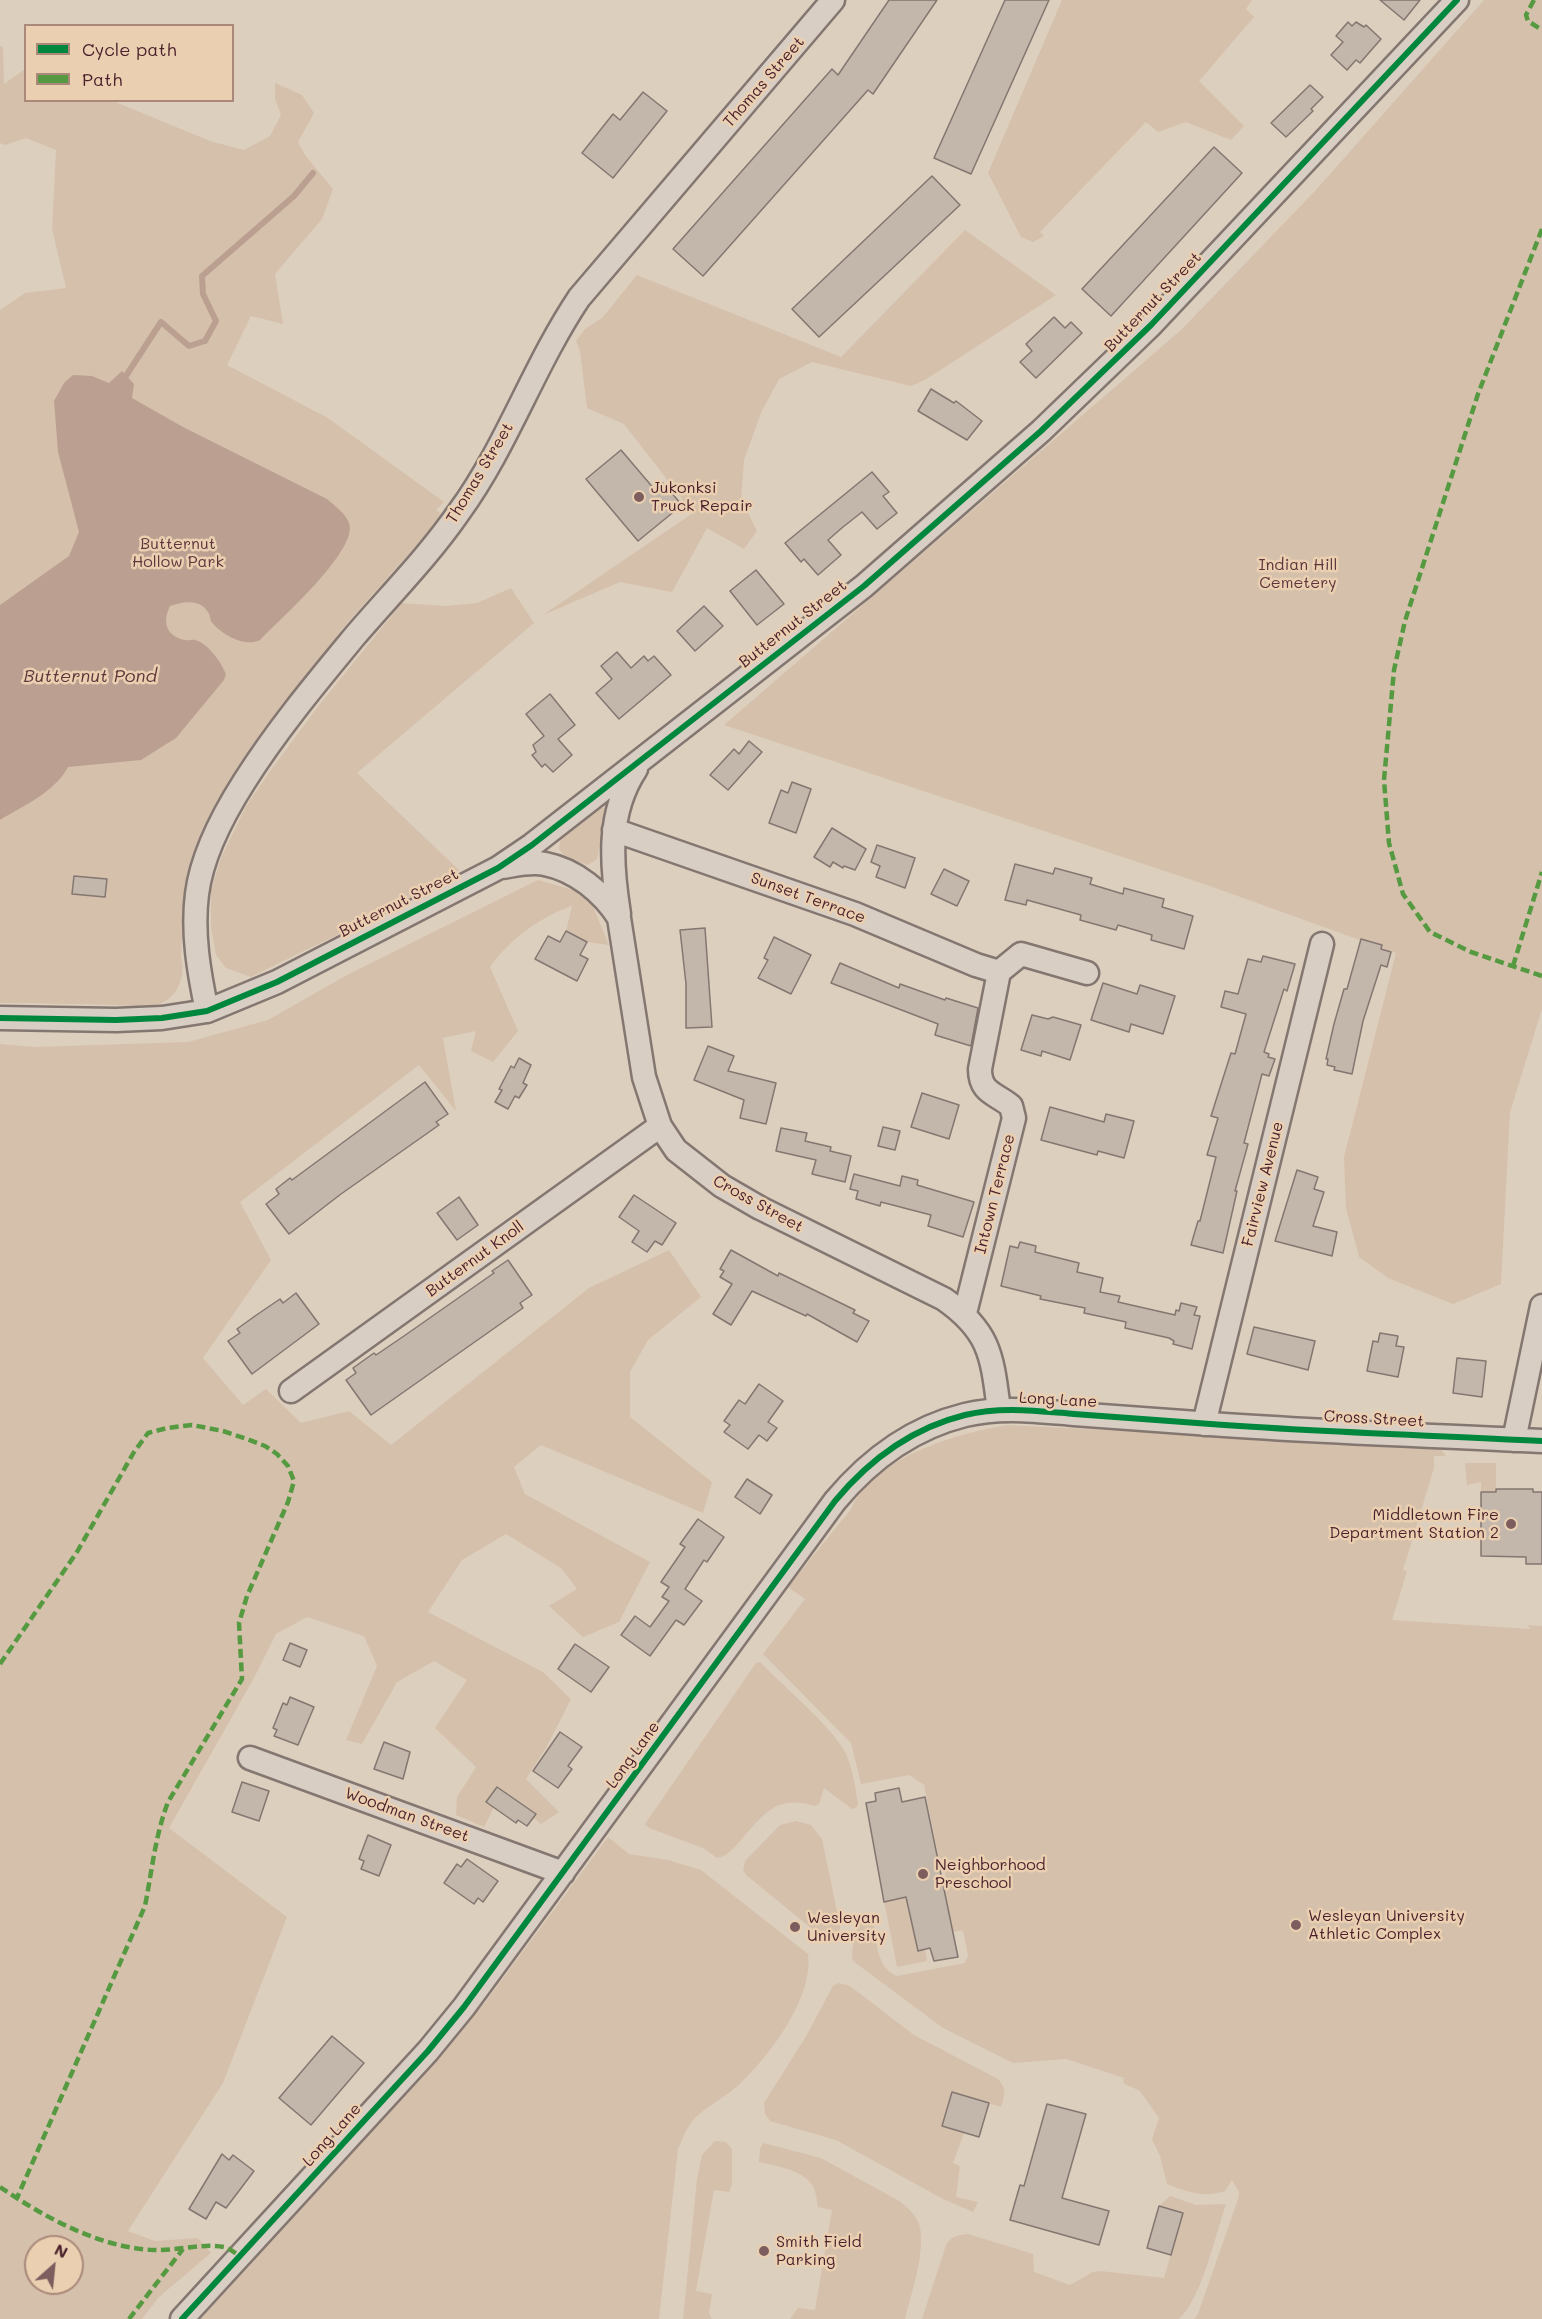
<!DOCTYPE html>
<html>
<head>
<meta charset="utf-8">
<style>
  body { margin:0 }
  #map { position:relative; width:1542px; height:2319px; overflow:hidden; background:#ddcfbe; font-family:Mali,sans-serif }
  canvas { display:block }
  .legend { position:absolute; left:24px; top:24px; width:210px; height:78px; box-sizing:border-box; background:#ead0b1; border:2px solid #aa897b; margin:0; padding:8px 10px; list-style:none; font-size:18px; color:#4a1f2b }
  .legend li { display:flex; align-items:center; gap:12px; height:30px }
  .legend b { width:30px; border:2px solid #aa897b }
  .north { position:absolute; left:24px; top:2235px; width:60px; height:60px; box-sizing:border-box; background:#ead0b1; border:2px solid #aa897b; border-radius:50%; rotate:27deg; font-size:16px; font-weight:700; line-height:24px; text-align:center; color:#4a1f2b }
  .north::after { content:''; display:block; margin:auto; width:21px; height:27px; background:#7d5d5e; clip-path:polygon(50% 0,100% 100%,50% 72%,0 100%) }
</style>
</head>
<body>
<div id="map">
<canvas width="1542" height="2319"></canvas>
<ul class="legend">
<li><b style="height:8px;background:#00873e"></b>Cycle path</li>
<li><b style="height:8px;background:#559a41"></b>Path</li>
</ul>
<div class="north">N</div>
</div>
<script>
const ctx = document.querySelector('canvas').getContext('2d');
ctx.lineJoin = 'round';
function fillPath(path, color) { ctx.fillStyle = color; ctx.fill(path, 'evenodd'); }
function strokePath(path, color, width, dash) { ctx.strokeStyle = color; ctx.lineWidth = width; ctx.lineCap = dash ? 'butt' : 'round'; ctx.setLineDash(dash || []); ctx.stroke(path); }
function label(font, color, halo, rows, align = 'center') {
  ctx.font = font + ' Mali,sans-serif'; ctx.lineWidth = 5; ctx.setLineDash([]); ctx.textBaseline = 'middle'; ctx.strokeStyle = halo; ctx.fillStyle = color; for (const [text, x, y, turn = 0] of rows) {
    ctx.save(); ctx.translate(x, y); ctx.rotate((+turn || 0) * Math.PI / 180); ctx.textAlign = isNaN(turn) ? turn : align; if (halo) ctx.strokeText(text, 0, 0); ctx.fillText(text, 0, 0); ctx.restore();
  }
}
const green = new Path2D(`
  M1062 0H1252L1246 9 1254 17 1199 81 1244 126 1231 140 1186 122 1158 132 1146 122 1040 232 1044 236 1033 242 1021 237 988 173Z
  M1484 0H1542V1009L1510 1112 1501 1284 1453 1304 1388 1278 1359 1257 1346 1208 1344 1157 1396 953 1207 885 724 725 1181 330 1315 191Z
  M0 46 3 47 4 84 25 69 26 100 113 101 210 141 244 150 270 136 281 115 275 99V83L302 95 314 113 298 142 305 155 333 189 322 219 275 274 283 324 251 316 227 365 328 418 444 502 436 510 443 515 343 628 256 740 227 785 205 824 192 859 184 891 181 958C186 975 178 998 159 1004 146 1008 127 1005 113 1005 75 1004 38 1003 0 1003V310L25 293 66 288 52 229 56 150 26 138 5 145 0 143Z
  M965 230 1056 295 925 380 911 386 812 362 779 379 761 413 744 460 741 499 757 531 744 549 707 528 672 592 620 582 543 615 693 513 624 424 587 408 580 351 576 341 585 329 602 318 637 275 841 357Z
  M511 588 534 623 357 773 459 870 416 896 251 977 226 968 216 955 211 928V890L221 858 246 806 273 767 319 705 402 603 445 606 477 603Z
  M600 807 604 808 606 813 597 859 588 865 566 858 559 849 560 840Z
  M538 880 588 894 609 945 587 942 566 931 572 906C540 917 510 939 490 967L518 1031 493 1062 471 1051 476 1031 443 1038 456 1111 419 1065 240 1202 271 1260 203 1358 243 1405 266 1389 301 1423 349 1411 391 1445 589 1288 669 1250 701 1297 648 1340 630 1372V1417L712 1482 703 1513 541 1445 514 1467 525 1494 650 1562 619 1622 583 1637 549 1606 577 1589 561 1568 506 1534 462 1560 428 1612 543 1672 571 1699 546 1748 526 1779 559 1812 541 1824 501 1793 484 1827 456 1815 457 1797 476 1767 435 1728 467 1680 434 1661 397 1682 362 1744 346 1740 377 1666 364 1636 307 1617 276 1634 254 1678 169 1828 287 1917 223 2083 128 2231 155 2241 198 2238 211 2253 159 2297 142 2319H0V1044L35 1047 188 1042 268 1020 347 975ZM36 2247H72V2283H36Z
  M1008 1425 1434 1447 1440 1448 1446 1456H1434V1468L1403 1570 1407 1571 1392 1620 1530 1629 1528 1625 1542 1626V2319H1194L1198 2314 1238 2199 1239 2192 1232 2180 1225 2191C1205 2198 1185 2192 1167 2184L1160 2156 1152 2139 1159 2118 1140 2091 1123 2083 1124 2078 1066 2059 1013 2063 943 2028 853 1961C850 1954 856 1930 859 1922L873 1920C877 1941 876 1968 897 1976L965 1963 968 1956 963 1930 953 1932 942 1879 946 1878 944 1869 941 1870 924 1785 909 1775 861 1784 851 1743 763 1654 805 1599 788 1587 851 1509C874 1457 957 1433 1008 1425Z
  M1465 1463H1496V1492H1481V1482L1467 1485Z
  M760 1662C784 1687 827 1722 844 1750 853 1766 855 1787 858 1804L856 1808 852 1809 824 1788 819 1804 815 1806C776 1794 764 1814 740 1841 733 1849 727 1856 717 1858L703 1848 649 1828 645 1824 756 1663Z
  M889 1817 917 1950 925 1949 927 1961 897 1967 869 1824 870 1821Z
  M796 1821 811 1825 822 1839 840 1926V1932L835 1939 827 1941 746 1875 743 1870 745 1861 780 1825Z
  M608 1837 629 1854 668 1860 701 1870 808 1954C814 1997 770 2055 740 2084 727 2096 709 2105 696 2117 687 2126 683 2138 678 2149L659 2319H200L483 2005Z
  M839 1983 850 1986 914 2035 998 2079C1007 2089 1005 2095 1001 2107L952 2092 942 2126 964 2133 953 2163 960 2166 956 2197 978 2202 973 2212 943 2199 836 2140 770 2121 765 2114 764 2103 805 2038 833 1986Z
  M715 2141 726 2142 732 2149V2185L729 2192 714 2190 696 2291 712 2294 709 2313 712 2319H683L697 2179 702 2155Z
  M763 2143 821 2158 901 2202C908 2208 916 2215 919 2224 927 2249 911 2294 905 2319H790L798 2308 815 2310 832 2210 818 2207C817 2201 816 2194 814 2188 805 2170 777 2166 759 2162L760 2149Z
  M1170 2196 1196 2205 1226 2204C1216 2233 1201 2300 1179 2319H922L946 2245C951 2236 958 2235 968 2234L1033 2254 1034 2272 1070 2285 1093 2272 1100 2271 1164 2278 1183 2213 1159 2206Z`);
const water = new Path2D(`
  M122 371 134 384 132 398 183 427 327 499C335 506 345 513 349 523 359 550 279 620 260 640 245 648 220 634 211 621 210 618 210 615 208 612 199 598 182 602 170 606 162 622 166 636 185 640 189 641 192 639 195 640 208 643 221 662 226 674L224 680 176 738 141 760 68 767C55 792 23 806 0 820V605L69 556 79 532 58 452 54 401 64 383 73 375 92 376 109 383Z`);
const stream = new Path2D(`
  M122 382 161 322 189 346 205 341 216 321 203 294 202 276 294 196 313 173`);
const building = new Path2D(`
  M889 0H937L873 94 868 90 703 276 673 249 832 69 838 75Z
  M1005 0H1049L971 174 934 158Z
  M1380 0H1420L1404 20Z
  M1348 22 1352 26 1356 22 1364 27 1366 25 1381 39 1360 63 1356 60 1347 70 1331 55 1343 42 1336 36Z
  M1310 85 1323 97 1311 109 1313 111 1286 137 1271 123Z
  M643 92 667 111 613 178 582 153 613 114 620 120Z
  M1214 147 1242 173 1111 316 1082 289Z
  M932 176 960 205 819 337 792 309Z
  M1054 317 1065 328 1071 322 1082 333 1036 378 1020 362 1032 351 1026 344Z
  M931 389 954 403 956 401 982 421 967 440 918 411Z
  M621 450 655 490 663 483 682 505 638 541 586 479Z
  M872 472 889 492 883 496 897 513 877 529 862 512 843 527 828 540 841 555 818 575 804 559 801 562 785 543Z
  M756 570 784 604 757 625 730 591Z
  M704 606 723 626 695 651 677 631Z
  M617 652 631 668 644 656 648 661 654 656 671 675 619 719 596 693 612 679 601 666Z
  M550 694 575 725 558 739 572 755 553 772 545 764 542 767 532 755 536 752 533 745 544 736 526 714Z
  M749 741 762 752 728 790 710 775 734 749 739 754Z
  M792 782 811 789 796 833 769 823 781 790 788 793Z
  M832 828 866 849 855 870 844 866 843 868 833 862 830 867 814 857Z
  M877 845 915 858 905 888 876 877 880 866 871 862Z
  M1015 864 1053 874 1055 868 1092 878 1090 884 1123 894 1124 888 1164 899 1162 907 1193 916 1184 949 1151 940 1152 935 1118 925 1116 930 1080 920 1081 915 1027 900 1026 905 1005 900Z
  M944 869 969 881 957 906 931 894Z
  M74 876 107 879 105 897 72 894Z
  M705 928 712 1027 686 1028V984L680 930Z
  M566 931 587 942 580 955 588 959 577 981 535 959 548 936 560 942Z
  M774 937 811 955 791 994 758 978 768 960 764 958Z
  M1361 939 1382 945 1381 949 1391 952 1387 967 1381 965 1363 1021 1352 1074 1334 1070 1335 1067 1327 1065 1328 1059H1326L1334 1024 1344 989H1347Z
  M1263 956 1295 964 1287 991 1284 989 1264 1052 1269 1054 1268 1057 1275 1059 1269 1076 1262 1074 1244 1143 1248 1144 1235 1191H1237L1223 1253 1191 1245 1198 1221H1200L1216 1157 1207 1155 1218 1118 1211 1116 1231 1053 1235 1054 1246 1014 1221 1007 1225 991 1238 994 1248 959 1261 962Z
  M840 963 899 988 900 984 945 1000 946 998 978 1008 971 1046 935 1035 938 1024 831 983Z
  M1103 983 1137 994 1140 985 1175 996 1163 1034 1131 1024 1129 1032 1091 1020Z
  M1032 1015 1048 1019 1053 1017 1081 1025 1070 1060 1042 1051 1041 1056 1021 1050Z
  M708 1046 734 1056 728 1071 776 1083 766 1124 740 1118 744 1100 694 1080Z
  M519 1058 531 1065 523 1083 527 1085 519 1098 515 1096 508 1109 495 1102 502 1090 499 1089 511 1066 514 1068Z
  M425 1082 448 1114 436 1122 439 1125 341 1194 289 1234 266 1204 279 1194 276 1189 290 1178 292 1180Z
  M922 1093 959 1105 949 1139 911 1127Z
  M1050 1107 1104 1122 1106 1114 1134 1121 1124 1158 1098 1151 1097 1155 1041 1140Z
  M883 1127 900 1131 895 1150 878 1146Z
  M781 1128 807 1133 805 1141 831 1147 830 1151 851 1156 845 1182 812 1174 816 1160 776 1151Z
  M1297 1170 1318 1177 1314 1189 1324 1192 1313 1226 1337 1232 1332 1256 1275 1241Z
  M854 1174 900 1186 902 1176 918 1180 917 1185 974 1202 963 1237 928 1226 931 1215 881 1202 880 1206 856 1199 858 1191 850 1189Z
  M634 1195 676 1223 662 1245 655 1241 647 1252 632 1242 639 1231 619 1217Z
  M459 1197 478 1225 457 1240 437 1213Z
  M1020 1242 1036 1246 1035 1252 1079 1263 1077 1272 1103 1278 1100 1292 1120 1296 1118 1302 1175 1315 1176 1310 1179 1311 1181 1303 1197 1307 1194 1315 1200 1316 1192 1349 1173 1344 1174 1341 1169 1338 1125 1328 1126 1322 1084 1313 1085 1308 1040 1299 1041 1296 1001 1286 1010 1246 1018 1248Z
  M731 1250 778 1276 779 1273 855 1310 853 1313 869 1321 857 1342 807 1314 806 1316 752 1291 731 1325 713 1314 732 1284 720 1277 724 1271 720 1269Z
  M508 1260 532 1295 520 1303 523 1308 371 1415 346 1380 356 1373 353 1368 374 1353 376 1355 404 1336 494 1273 492 1271Z
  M296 1293 319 1324 252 1374 228 1341 240 1333 237 1329 255 1316 280 1299 283 1303Z
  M1254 1327 1315 1341 1308 1370 1247 1354Z
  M1380 1333 1398 1336 1396 1346 1404 1347 1398 1377 1367 1371 1373 1341 1378 1342Z
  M1457 1358 1486 1361 1482 1397 1453 1393Z
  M759 1384 783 1401 768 1422 777 1428 767 1441 759 1435 748 1449 724 1432 730 1425 724 1421 739 1400 745 1404Z
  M747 1479 772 1495 760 1514 735 1497Z
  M1496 1489H1533V1492H1542V1564H1526V1557L1481 1556V1492H1496Z
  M698 1519 724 1537 707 1562 704 1560 685 1589 702 1601 684 1625 676 1620 650 1656 621 1635 635 1616 650 1627 669 1601 662 1597 669 1587 661 1582 685 1547 680 1544Z
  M290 1643 307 1650 300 1667 283 1660Z
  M575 1644 609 1667 591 1692 558 1669Z
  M290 1697 314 1707 298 1745 274 1736 277 1730 273 1728 283 1703 287 1705Z
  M560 1732 582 1747 568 1766 572 1769 558 1788 533 1771Z
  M384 1742 410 1752 403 1779 374 1769Z
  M242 1782 269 1791 259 1821 232 1812Z
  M497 1787 536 1814 527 1826 518 1820 516 1823 486 1802Z
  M899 1788 902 1802 925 1797 958 1957 934 1961 930 1948 918 1951 906 1897 884 1902 866 1803 876 1801 875 1793Z
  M368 1835 391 1845 379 1876 361 1869 364 1861 359 1859Z
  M467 1859 498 1881 483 1902 478 1898 474 1904 444 1883 457 1864 461 1867Z
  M332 2036 364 2063 311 2125 279 2098Z
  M952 2092 989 2103 979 2137 942 2126Z
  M1047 2104 1086 2114 1062 2198 1109 2211 1099 2245 1010 2220 1020 2185 1024 2186Z
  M222 2154 229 2160 233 2155 254 2171 226 2208 216 2202 206 2219 189 2209Z
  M1159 2206 1183 2213 1171 2255 1147 2248Z`);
const street = new Path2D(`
  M614 830 855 914 976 965 999 972
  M502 867C516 865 531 861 545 864 576 870 603 893 619 918L644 1077 660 1126 676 1150 722 1186 760 1208 944 1299C991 1332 992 1357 999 1410
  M619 914C611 863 607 813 636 769
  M207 1011C199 973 192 933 197 894 202 854 223 815 244 782 276 731 316 683 354 637 389 596 428 557 459 512 507 446 533 367 579 298L833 0
  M0 1018 116 1020 162 1018 207 1011 277 982 498 868 532 845 864 586 1041 431 1151 325 1457 0
  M965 1313 1014 1118 1011 1106C995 1093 980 1093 980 1069L999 972 1021 954 1087 973
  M291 1391 660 1126
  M1204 1424 1322 944
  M1514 1440 1542 1306
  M250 1758 563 1873
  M182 2319 428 2051 464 2007 835 1501C870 1459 912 1428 965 1415 1001 1406 1038 1411 1074 1414 1115 1417 1156 1420 1197 1423 1311 1432 1427 1435 1542 1441`);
const quiet = new Path2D(`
  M1534 0 1526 15 1528 21 1542 30
  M1542 229 1478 394 1405 621 1394 670 1384 780 1389 843 1403 894 1430 932 1471 952 1542 976
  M1513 966 1542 872
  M0 1664 77 1552 134 1452 148 1433 167 1428 192 1425 223 1431 247 1439 265 1446 277 1454 288 1466 294 1481 288 1502 247 1596 239 1623 242 1679 168 1802C155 1836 152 1871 145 1906L17 2198
  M0 2187C44 2217 100 2248 154 2250 176 2251 203 2243 224 2247 229 2248 235 2253 240 2256
  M129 2319 183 2249`);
const cycleway = new Path2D(`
  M0 1018 116 1020 162 1018 207 1011 277 982 498 868 532 845 864 586 1041 431 1151 325 1457 0
  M182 2319 428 2051 464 2007 835 1501C870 1459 912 1428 965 1415 1001 1406 1038 1411 1074 1414 1115 1417 1156 1420 1197 1423 1311 1432 1427 1435 1542 1441`);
const markers = [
  [639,497,6,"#7d5d5e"],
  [1511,1524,6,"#7d5d5e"],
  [923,1874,6,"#7d5d5e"],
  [1296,1925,6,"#7d5d5e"],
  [795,1927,6,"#7d5d5e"],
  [764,2251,6,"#7d5d5e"]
];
const streetNames = [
  ["Thomas Street",764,82,-49],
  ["Butternut Street",1153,302,-46],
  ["Thomas Street",480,473,-59],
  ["Butternut Street",793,624,-38],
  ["Sunset Terrace",808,898,20],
  ["Butternut Street",399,903,-27],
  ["Fairview Avenue",1263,1184,-76],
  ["Intown Terrace",995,1194,-76],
  ["Cross Street",758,1204,29],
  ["Butternut Knoll",475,1259,-36],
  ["Long Lane",1058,1400,3],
  ["Cross Street",1374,1419,3],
  ["Long Lane",633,1755,-54],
  ["Woodman Street",407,1815,20],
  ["Long Lane",332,2135,-48]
];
const poiNames = [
  ["Jukonksi",651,488],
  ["Truck Repair",651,506],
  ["Middletown Fire",1499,1515,"right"],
  ["Department Station 2",1499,1533,"right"],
  ["Neighborhood",935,1865],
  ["Preschool",935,1883],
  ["Wesleyan University",1308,1916],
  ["Athletic Complex",1308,1934],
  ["Wesleyan",807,1918],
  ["University",807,1936],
  ["Smith Field",776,2242],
  ["Parking",776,2260]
];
const parkNames = [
  ["Butternut",178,544],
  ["Hollow Park",178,562],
  ["Indian Hill",1298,565],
  ["Cemetery",1298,583]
];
const waterNames = [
  ["Butternut Pond",90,676]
];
fillPath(green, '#d5c0ab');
fillPath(water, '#bba091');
strokePath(stream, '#bba091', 6);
fillPath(building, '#c3b7ab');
strokePath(building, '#847670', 1.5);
strokePath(street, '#847670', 27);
strokePath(street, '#d8cec3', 22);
strokePath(quiet, '#559a41', 4.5, [9, 4.5]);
strokePath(cycleway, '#00873e', 6);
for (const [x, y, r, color] of markers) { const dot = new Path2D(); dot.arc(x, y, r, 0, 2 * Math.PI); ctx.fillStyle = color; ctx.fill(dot); strokePath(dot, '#ead0b1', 2); }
label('16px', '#4a1f2b', '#ead0b1', streetNames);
label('16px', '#4a1f2b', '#ead0b1', poiNames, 'left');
label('16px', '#5e353c', '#ead0b1', parkNames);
label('italic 18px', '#5e353c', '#ead0b1', waterNames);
</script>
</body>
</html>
